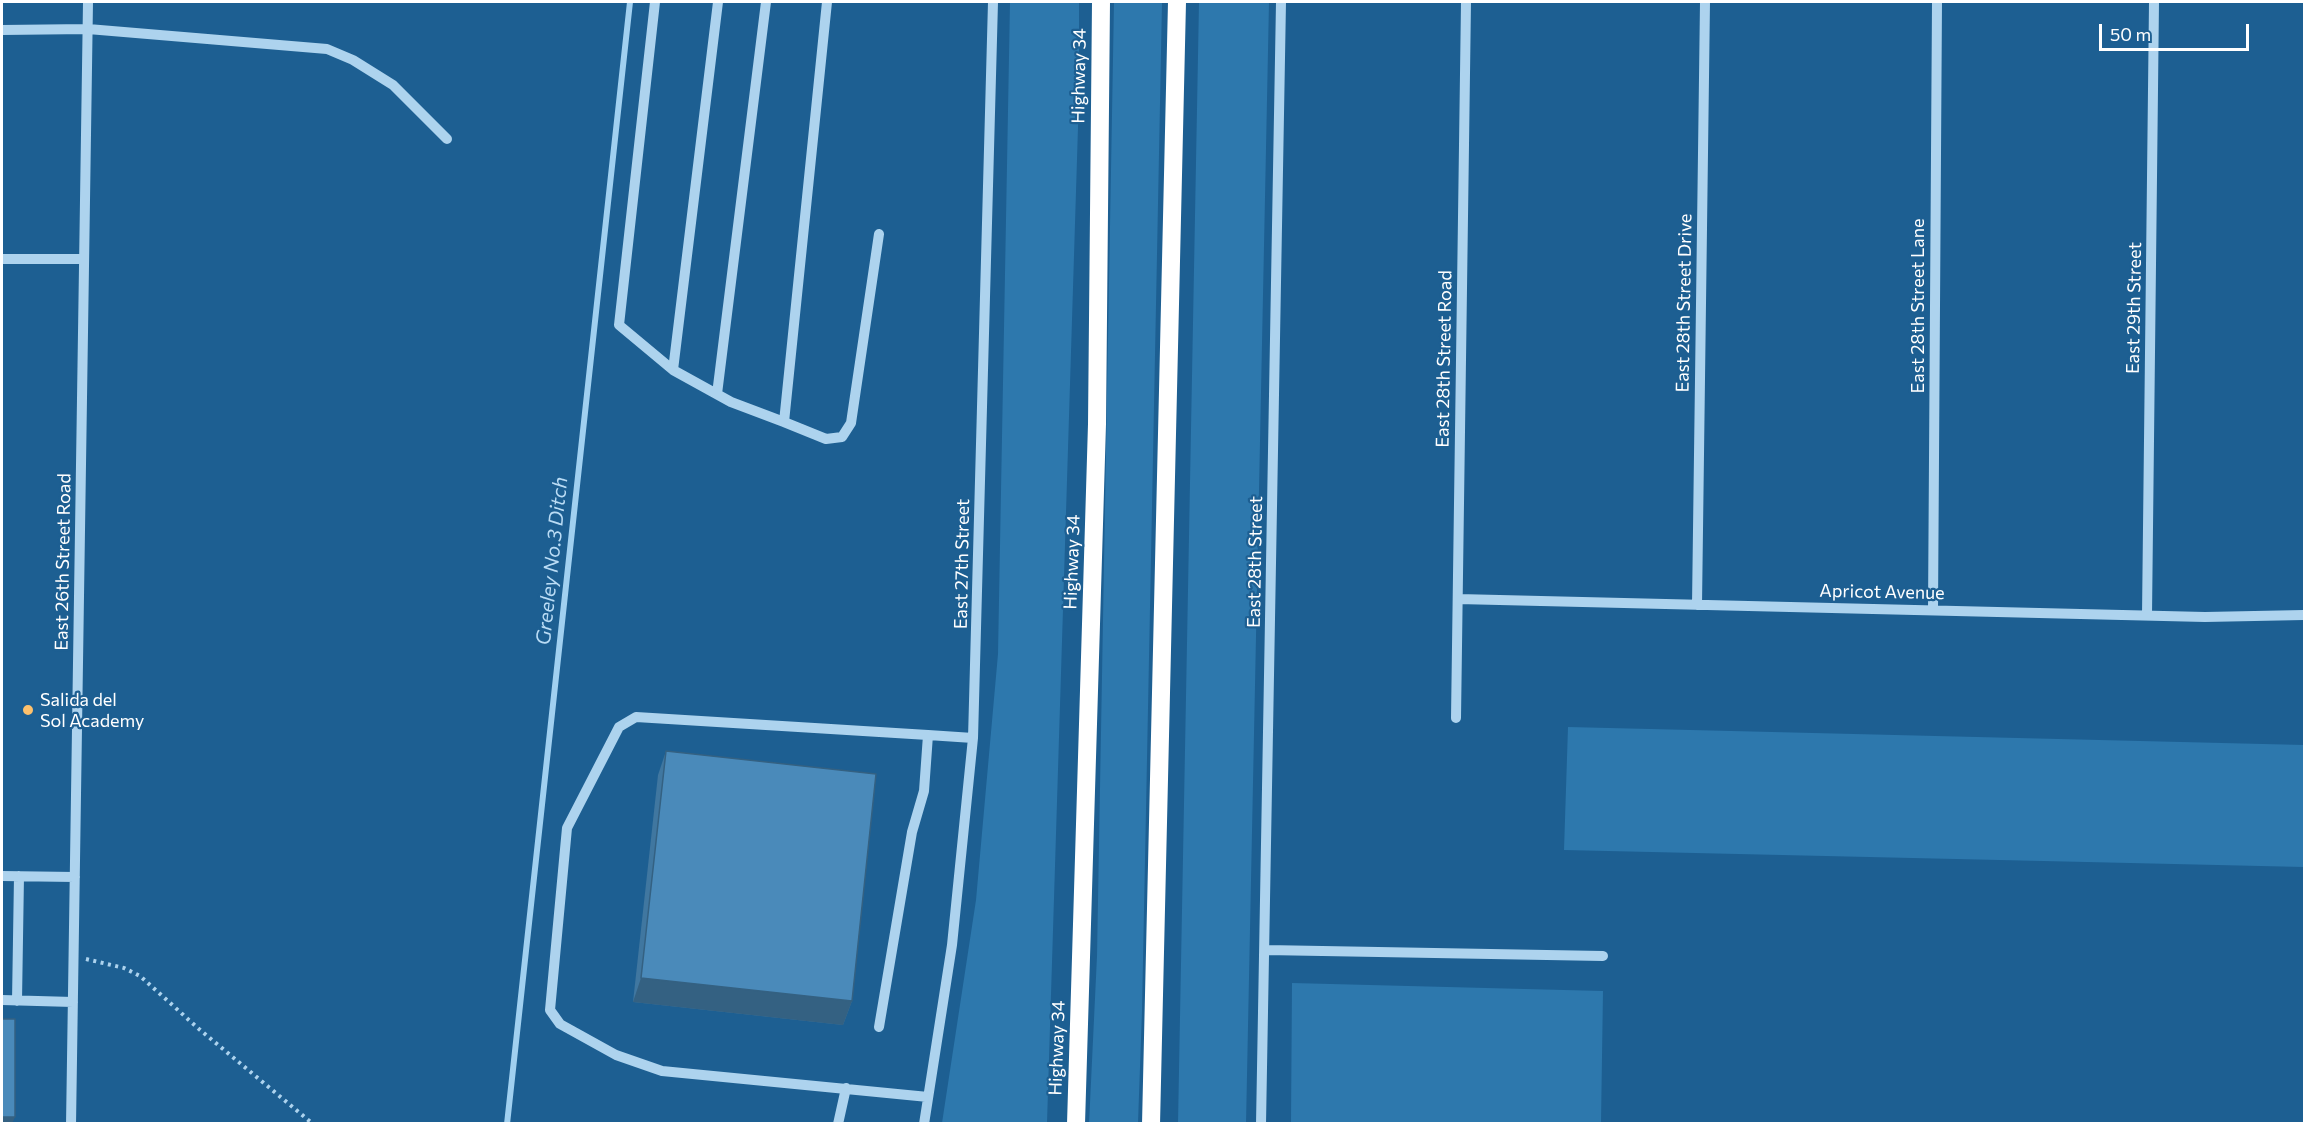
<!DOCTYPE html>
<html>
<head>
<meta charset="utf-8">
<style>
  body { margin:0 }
  #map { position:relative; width:2306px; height:1125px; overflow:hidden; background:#1d5f92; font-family:Commissioner,sans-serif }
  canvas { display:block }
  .frame { position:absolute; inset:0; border:3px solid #fff; pointer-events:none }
  .scale { position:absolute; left:2099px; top:24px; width:150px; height:27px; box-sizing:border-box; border:3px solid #fff; border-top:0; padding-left:8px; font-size:18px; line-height:21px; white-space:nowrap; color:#fff; -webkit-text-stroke:4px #1d5f92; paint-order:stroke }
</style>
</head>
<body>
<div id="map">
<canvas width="2306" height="1125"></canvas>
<div class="frame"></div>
<div class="scale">50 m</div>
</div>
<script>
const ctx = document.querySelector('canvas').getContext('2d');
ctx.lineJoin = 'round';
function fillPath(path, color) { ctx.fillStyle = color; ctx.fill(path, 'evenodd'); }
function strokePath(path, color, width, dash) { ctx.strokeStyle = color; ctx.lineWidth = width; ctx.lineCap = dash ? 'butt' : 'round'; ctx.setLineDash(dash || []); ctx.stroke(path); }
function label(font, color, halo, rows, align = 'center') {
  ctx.font = font + ' Commissioner,sans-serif'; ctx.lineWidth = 4.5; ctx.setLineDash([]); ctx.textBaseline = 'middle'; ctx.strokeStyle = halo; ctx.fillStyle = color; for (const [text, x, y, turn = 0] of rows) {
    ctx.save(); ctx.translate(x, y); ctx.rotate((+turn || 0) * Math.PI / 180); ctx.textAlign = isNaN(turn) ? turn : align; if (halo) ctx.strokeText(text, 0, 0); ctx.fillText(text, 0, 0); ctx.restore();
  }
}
const green = new Path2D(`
  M1010 2H1079V95L1047 1123H942L976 900 998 654Z
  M1114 2H1162L1142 1011 1138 1123 1089 1124 1097 956Z
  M1199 2H1269L1246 1124 1178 1123Z
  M1568 727 2304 745V867L1564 850Z
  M1292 983 1603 991 1601 1123H1291Z`);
const stream = new Path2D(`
  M507 1124 630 2`);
const path = new Path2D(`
  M86 959 124 968 140 976 199 1029 313 1124`);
const minor = new Path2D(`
  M655 2 619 325 673 370 731 402 784 422 827 2
  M2 30 88 29 327 49 353 60 393 85 447 139
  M2 259H84
  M673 370 718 2
  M717 394 766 2
  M784 422 826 439 842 437 851 423 879 234
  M1458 599 2205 617 2304 615
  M1697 605 1705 2
  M1933 610 1937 2
  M2147 615 2154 2
  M1456 718 1466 2
  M928 735 636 717 619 727 567 828 550 1010 560 1024 616 1055 662 1071 928 1097
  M2 876 75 877
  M1266 950 1603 956
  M2 1000 73 1002
  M17 1001 19 876
  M879 1027 912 832 924 791 928 735 973 738
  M71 1124 88 2
  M838 1124 846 1088
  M924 1124 952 945 973 738 993 2
  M1261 1124 1281 2`);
const highway = new Path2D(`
  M1076 1124 1097 424 1101 2
  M1151 1124 1177 2`);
const wall = new Path2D(`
  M666 751 852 1001 843 1025 633 1002 658 775Z`);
const shadedWall = new Path2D(`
  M641 978 852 1001 843 1025 633 1002Z
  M2 1117H15L12 1124H2Z`);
const building = new Path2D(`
  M666 751 876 774 852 1001 641 978Z
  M2 1019H15V1117H2Z`);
const markers = [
  [28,710,6,"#fec16c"]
];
const streetNames = [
  ["Highway 34",1079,76,-89],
  ["East 28th Street Drive",1684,303,-89],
  ["East 28th Street Lane",1918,306,-90],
  ["East 29th Street",2134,308,-89],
  ["East 28th Street Road",1444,359,-89],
  ["East 26th Street Road",63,562,-89],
  ["Highway 34",1072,562,-88],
  ["East 28th Street",1255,562,-89],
  ["East 27th Street",962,564,-89],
  ["Apricot Avenue",1882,592,1],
  ["Highway 34",1057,1048,-88]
];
const poiNames = [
  ["Salida del",40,700],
  ["Sol Academy",40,721]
];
const waterNames = [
  ["Greeley No.3 Ditch",552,561,-84]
];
fillPath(green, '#2d78ad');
strokePath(stream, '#a1d0f0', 6);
strokePath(path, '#add3ee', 4, [3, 4.5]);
strokePath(minor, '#add3ee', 10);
strokePath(highway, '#fff', 18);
fillPath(wall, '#4077a0');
fillPath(shadedWall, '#346182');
fillPath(building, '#4a8aba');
strokePath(building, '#346182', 1.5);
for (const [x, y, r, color] of markers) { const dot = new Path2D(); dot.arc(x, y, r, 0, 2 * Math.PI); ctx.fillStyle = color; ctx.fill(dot); strokePath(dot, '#1d5f92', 2); }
label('18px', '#fff', '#1d5f92', streetNames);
label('18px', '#fff', '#1d5f92', poiNames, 'left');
label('italic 20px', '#badcf5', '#1d5f92', waterNames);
</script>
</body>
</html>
